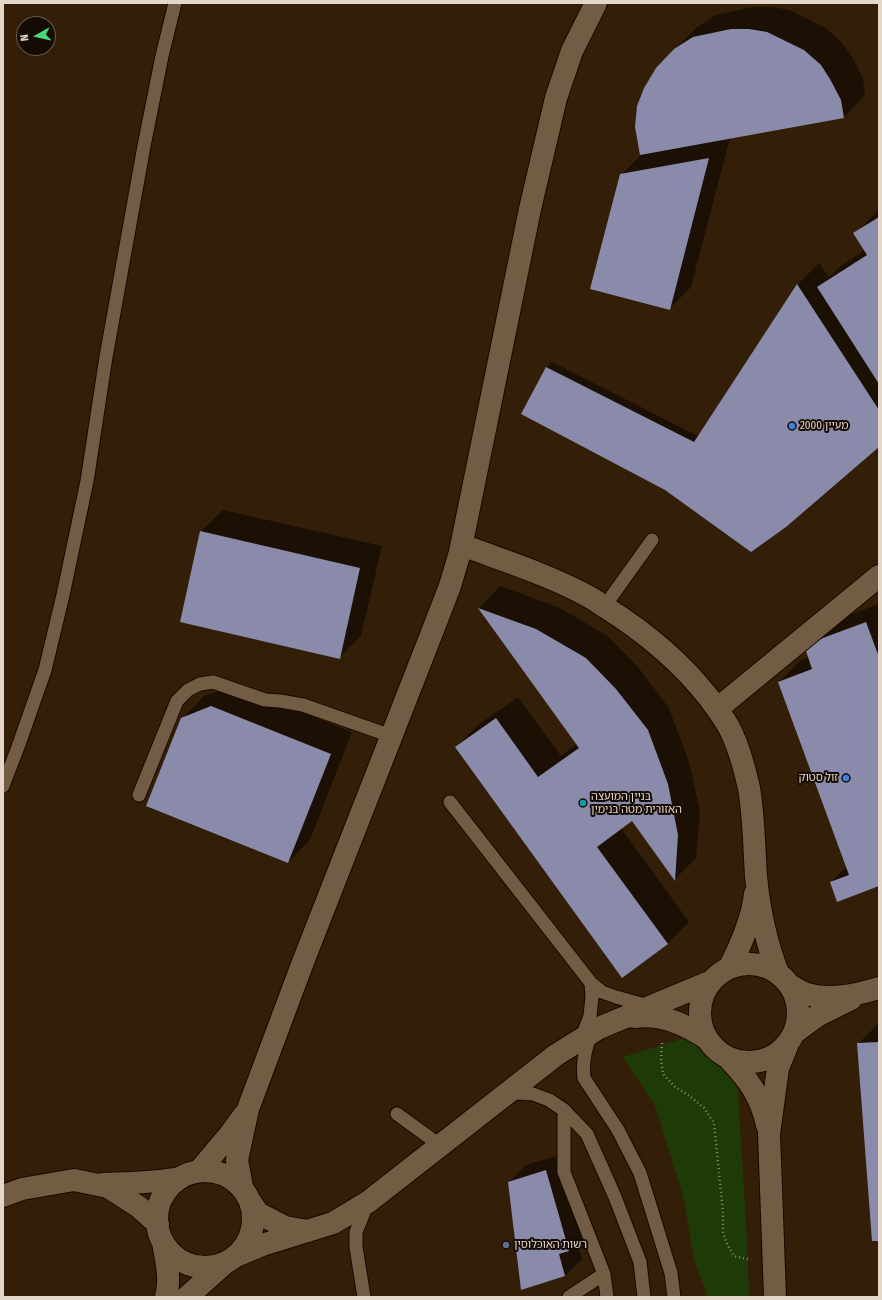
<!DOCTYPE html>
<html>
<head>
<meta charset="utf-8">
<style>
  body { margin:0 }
  #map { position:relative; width:882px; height:1300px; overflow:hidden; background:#331f07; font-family:"Fira Sans Condensed",sans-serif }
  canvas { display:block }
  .frame { position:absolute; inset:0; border:4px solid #e4d6c9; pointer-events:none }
  .north { position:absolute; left:16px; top:16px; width:40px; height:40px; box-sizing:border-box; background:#140b04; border:1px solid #675c53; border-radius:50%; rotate:262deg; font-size:11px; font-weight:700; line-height:16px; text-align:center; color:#e4d6c9 }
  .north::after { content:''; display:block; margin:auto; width:14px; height:18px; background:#47d779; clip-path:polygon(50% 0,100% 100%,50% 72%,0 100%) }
</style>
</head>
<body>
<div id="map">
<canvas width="882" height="1300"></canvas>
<div class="frame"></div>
<div class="north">N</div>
</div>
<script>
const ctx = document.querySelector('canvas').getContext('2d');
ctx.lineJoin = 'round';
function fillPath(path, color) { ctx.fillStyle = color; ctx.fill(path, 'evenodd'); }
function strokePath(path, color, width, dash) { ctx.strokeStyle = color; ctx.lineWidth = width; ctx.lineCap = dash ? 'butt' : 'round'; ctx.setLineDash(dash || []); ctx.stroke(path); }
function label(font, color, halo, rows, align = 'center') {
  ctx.font = font + ' "Fira Sans Condensed","Noto Sans Hebrew",sans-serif'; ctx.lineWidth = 4; ctx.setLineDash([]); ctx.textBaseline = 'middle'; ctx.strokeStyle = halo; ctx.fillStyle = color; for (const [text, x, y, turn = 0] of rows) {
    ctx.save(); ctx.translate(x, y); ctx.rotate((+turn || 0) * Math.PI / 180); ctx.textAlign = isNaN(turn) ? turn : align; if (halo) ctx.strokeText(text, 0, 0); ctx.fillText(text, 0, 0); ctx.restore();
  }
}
const green = new Path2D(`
  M691 1036 737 1075 747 1239 749 1297H707L705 1289 694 1260 684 1199 655 1106 623 1057Z`);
const shadow = new Path2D(`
  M753 7H772L790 10 826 28 842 43 852 57 863 78 865 95 844 117 730 138 691 287 669 309 621 175 641 155 636 127 675 49 697 27 716 15Z
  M879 210V446L665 488 522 413 547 367 552 362 700 437 798 284 819 263 829 277 841 266 865 250 855 234Z
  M223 510 382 546 361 636 339 658 201 531Z
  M500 586 558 607 608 636 638 667 669 708 689 762 700 812 696 858 675 879 632 820 621 828 689 922 667 944 456 747 478 725 518 697 561 756 577 744 479 608Z
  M879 604V885L831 882 847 866 779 682 801 660 809 657 827 623Z
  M233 685 352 732 310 840 288 862 182 719 204 696Z
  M879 1023V1240L858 1044Z
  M563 1154 586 1233 577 1242 582 1259 565 1276 509 1182 526 1165Z`);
const building = new Path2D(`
  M731 29H749L767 32 804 50 821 65 830 79 841 100 844 118 640 155 635 127 637 106 644 88 656 68 674 49 693 37Z
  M709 158 670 310 590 289 620 174Z
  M879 217V384L817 287 867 255 853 233Z
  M797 284 879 410V447L786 527 751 552 665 490 521 414 546 367 694 442Z
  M200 531 360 568 340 659 180 622Z
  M478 608 536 629 586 658 616 689 648 730 668 784 678 835 675 881 632 821 597 847 668 944 622 978 455 747 496 718 538 777 579 748Z
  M866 622 879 657V886L837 902 830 882 849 875 778 682 812 669 804 645Z
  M211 706 331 754 288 863 146 806 181 718Z
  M879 1042V1241H872L857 1043Z
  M546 1170 569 1251 559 1254 565 1276 521 1290 508 1182Z`);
const path = new Path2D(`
  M662 1043 661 1059 663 1074 674 1086 691 1097 704 1108 714 1123 723 1212V1232L726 1242 734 1256 751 1260`);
const service = new Path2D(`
  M604 607 652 540
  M3 786 18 747 45 670 63 595 87 481 106 357 144 146 162 56 175 3
  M139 795 177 701 188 690 200 684 213 682 265 700 280 701 303 705 391 736
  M450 802 591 983 602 992 616 997 648 1006
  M591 1033C586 1048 582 1061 584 1078L618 1130 640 1173 671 1273 674 1297
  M582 1037 590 1016 592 997 591 983
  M508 1094 520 1093 533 1094 549 1100 564 1110 587 1134 615 1197 640 1262 644 1297
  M564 1110V1172L604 1274 607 1297
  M397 1114 441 1146
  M364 1297 356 1247V1232L368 1202
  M569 1297 604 1274`);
const minor = new Path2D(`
  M462 545C502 560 543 573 582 593 590 597 598 602 605 607 645 632 680 661 709 698 718 710 728 723 733 736 741 753 745 771 749 788 754 817 754 846 756 876 759 908 766 942 778 973
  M717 709 879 576
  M700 1013a49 49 0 1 1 98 0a49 49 0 1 1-98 0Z
  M729 968C741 945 752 920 755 894
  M790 985C795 988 801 992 807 994 830 1001 856 995 879 988
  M634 1017C661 1013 684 1024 706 1038
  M795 1032 817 1016 851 999
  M729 1059C749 1080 761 1097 767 1125
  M199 1171 231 1133 244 1115
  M157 1219a48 48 0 1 1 96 0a48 48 0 1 1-96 0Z
  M103 1184C129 1183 154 1183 180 1178
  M242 1187 237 1160 248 1109 303 962 433 630 450 586 460 552 530 209 556 98 572 51 596 3
  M3 1196 22 1189 74 1180 108 1187 139 1207 158 1224
  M248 1198 258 1213 285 1227 308 1231
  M163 1242C166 1260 171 1279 166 1297
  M236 1256 262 1245 333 1223 368 1202 556 1055 599 1028 712 981
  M187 1297 225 1263
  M775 1297 769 1134 778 1068 787 1046`);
const markers = [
  [792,426,4,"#3f7fe0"],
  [846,778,4,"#3f7fe0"],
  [583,803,4,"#0f9aa8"],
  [506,1245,4,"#5c6f8a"]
];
const poiNames = [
  ["מעיין 2000",800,426],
  ["זול סטוק",838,778,"right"],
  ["בניין המועצה",591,797],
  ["האזורית מטה בנימין",591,810],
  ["רשות האוכלוסין",514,1245]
];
fillPath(green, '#1e3b07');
fillPath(shadow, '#0007');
fillPath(building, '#8a8bab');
strokePath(service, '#1a0800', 15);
strokePath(minor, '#1a0800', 24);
strokePath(path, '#938270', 2.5, [1, 3]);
strokePath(service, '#735c44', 13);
strokePath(minor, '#735c44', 22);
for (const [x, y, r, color] of markers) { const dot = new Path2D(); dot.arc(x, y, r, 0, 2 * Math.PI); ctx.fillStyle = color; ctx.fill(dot); strokePath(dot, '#140b04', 1.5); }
label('11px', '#e4d6c9', '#140b04', poiNames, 'left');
</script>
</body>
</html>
